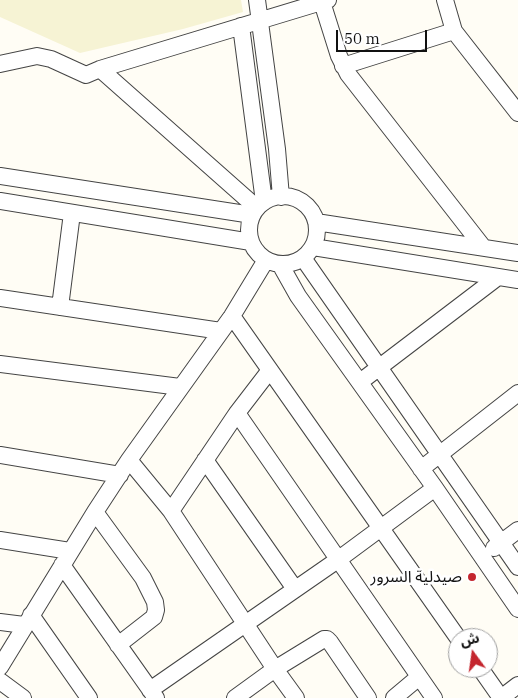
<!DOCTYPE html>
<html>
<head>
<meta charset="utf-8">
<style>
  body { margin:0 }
  #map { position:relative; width:518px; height:698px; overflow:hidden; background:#fffdf5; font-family:"IBM Plex Serif","Noto Sans Arabic",serif }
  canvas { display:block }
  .north { position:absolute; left:448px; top:628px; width:50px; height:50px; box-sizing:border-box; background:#fff; border:1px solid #a0a0a0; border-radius:50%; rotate:346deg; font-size:14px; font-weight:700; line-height:20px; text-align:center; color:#111 }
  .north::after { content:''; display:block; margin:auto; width:18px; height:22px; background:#c4262e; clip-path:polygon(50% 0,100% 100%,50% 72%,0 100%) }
  .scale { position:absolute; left:336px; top:30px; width:91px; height:22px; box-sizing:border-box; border:2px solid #111; border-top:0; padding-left:6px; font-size:15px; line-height:18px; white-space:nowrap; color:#111; -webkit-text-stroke:4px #fff; paint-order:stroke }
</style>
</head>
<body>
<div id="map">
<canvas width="518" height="698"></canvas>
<div class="north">ش</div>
<div class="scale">50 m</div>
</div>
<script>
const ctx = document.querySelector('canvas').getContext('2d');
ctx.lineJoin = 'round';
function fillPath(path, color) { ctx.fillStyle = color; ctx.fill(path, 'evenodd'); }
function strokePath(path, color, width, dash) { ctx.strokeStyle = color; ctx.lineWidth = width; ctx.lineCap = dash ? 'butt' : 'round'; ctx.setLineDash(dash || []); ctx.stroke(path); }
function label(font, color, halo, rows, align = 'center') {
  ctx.font = font + ' "IBM Plex Serif","Noto Sans Arabic",serif'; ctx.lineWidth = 5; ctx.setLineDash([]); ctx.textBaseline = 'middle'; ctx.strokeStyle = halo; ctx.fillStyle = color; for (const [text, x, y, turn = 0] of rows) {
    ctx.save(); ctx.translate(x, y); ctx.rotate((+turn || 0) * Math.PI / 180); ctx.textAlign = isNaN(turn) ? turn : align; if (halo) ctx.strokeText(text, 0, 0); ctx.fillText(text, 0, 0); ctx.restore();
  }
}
const farmland = new Path2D(`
  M0 0H241L243 12 183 29 80 53 0 17Z`);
const minor = new Path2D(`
  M257 0 277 149 281 197
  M445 0 454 31 518 113
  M322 2 339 56 348 74 483 247
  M241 26 264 202
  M0 64 37 56 51 59 86 75 100 69 328 0
  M343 66 454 31
  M100 69 257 208
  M0 176 252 215
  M249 230a34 34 0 1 1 68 0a34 34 0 1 1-68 0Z
  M0 201 251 242
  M316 222 518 253
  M313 247 518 280
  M303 258 518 567
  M280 264 298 296 435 488 518 609
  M0 298 221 331
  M60 307 72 213
  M232 316 458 638
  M0 364 180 387
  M360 382 498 277
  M237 413 434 698
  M0 455 120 475
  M129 460 171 511 275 669 296 698
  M205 460 295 589
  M421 469 518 393
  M171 511 237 413 270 370
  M95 512 143 578 155 602 156 610 154 617 118 645
  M0 540 70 551
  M494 548 518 530
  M62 565 156 698
  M31 615 89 698
  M0 622 24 625
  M0 667 95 512 129 460 232 316 266 260
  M480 668 501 698
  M0 681 23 698
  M150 690 339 559 435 488
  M235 698 275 669 324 639H327L330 642 368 698
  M394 698 419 677
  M501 698 518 685`);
const markers = [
  [472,577,5,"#c4262e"]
];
const poiNames = [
  ["صيدلية السرور",462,577]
];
fillPath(farmland, '#f6f3d4');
strokePath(minor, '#444', 18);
strokePath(minor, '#fff', 16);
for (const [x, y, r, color] of markers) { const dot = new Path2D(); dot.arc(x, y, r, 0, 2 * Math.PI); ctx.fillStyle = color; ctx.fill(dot); strokePath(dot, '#fff', 2); }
label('16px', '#111', '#fff', poiNames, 'right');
</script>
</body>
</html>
